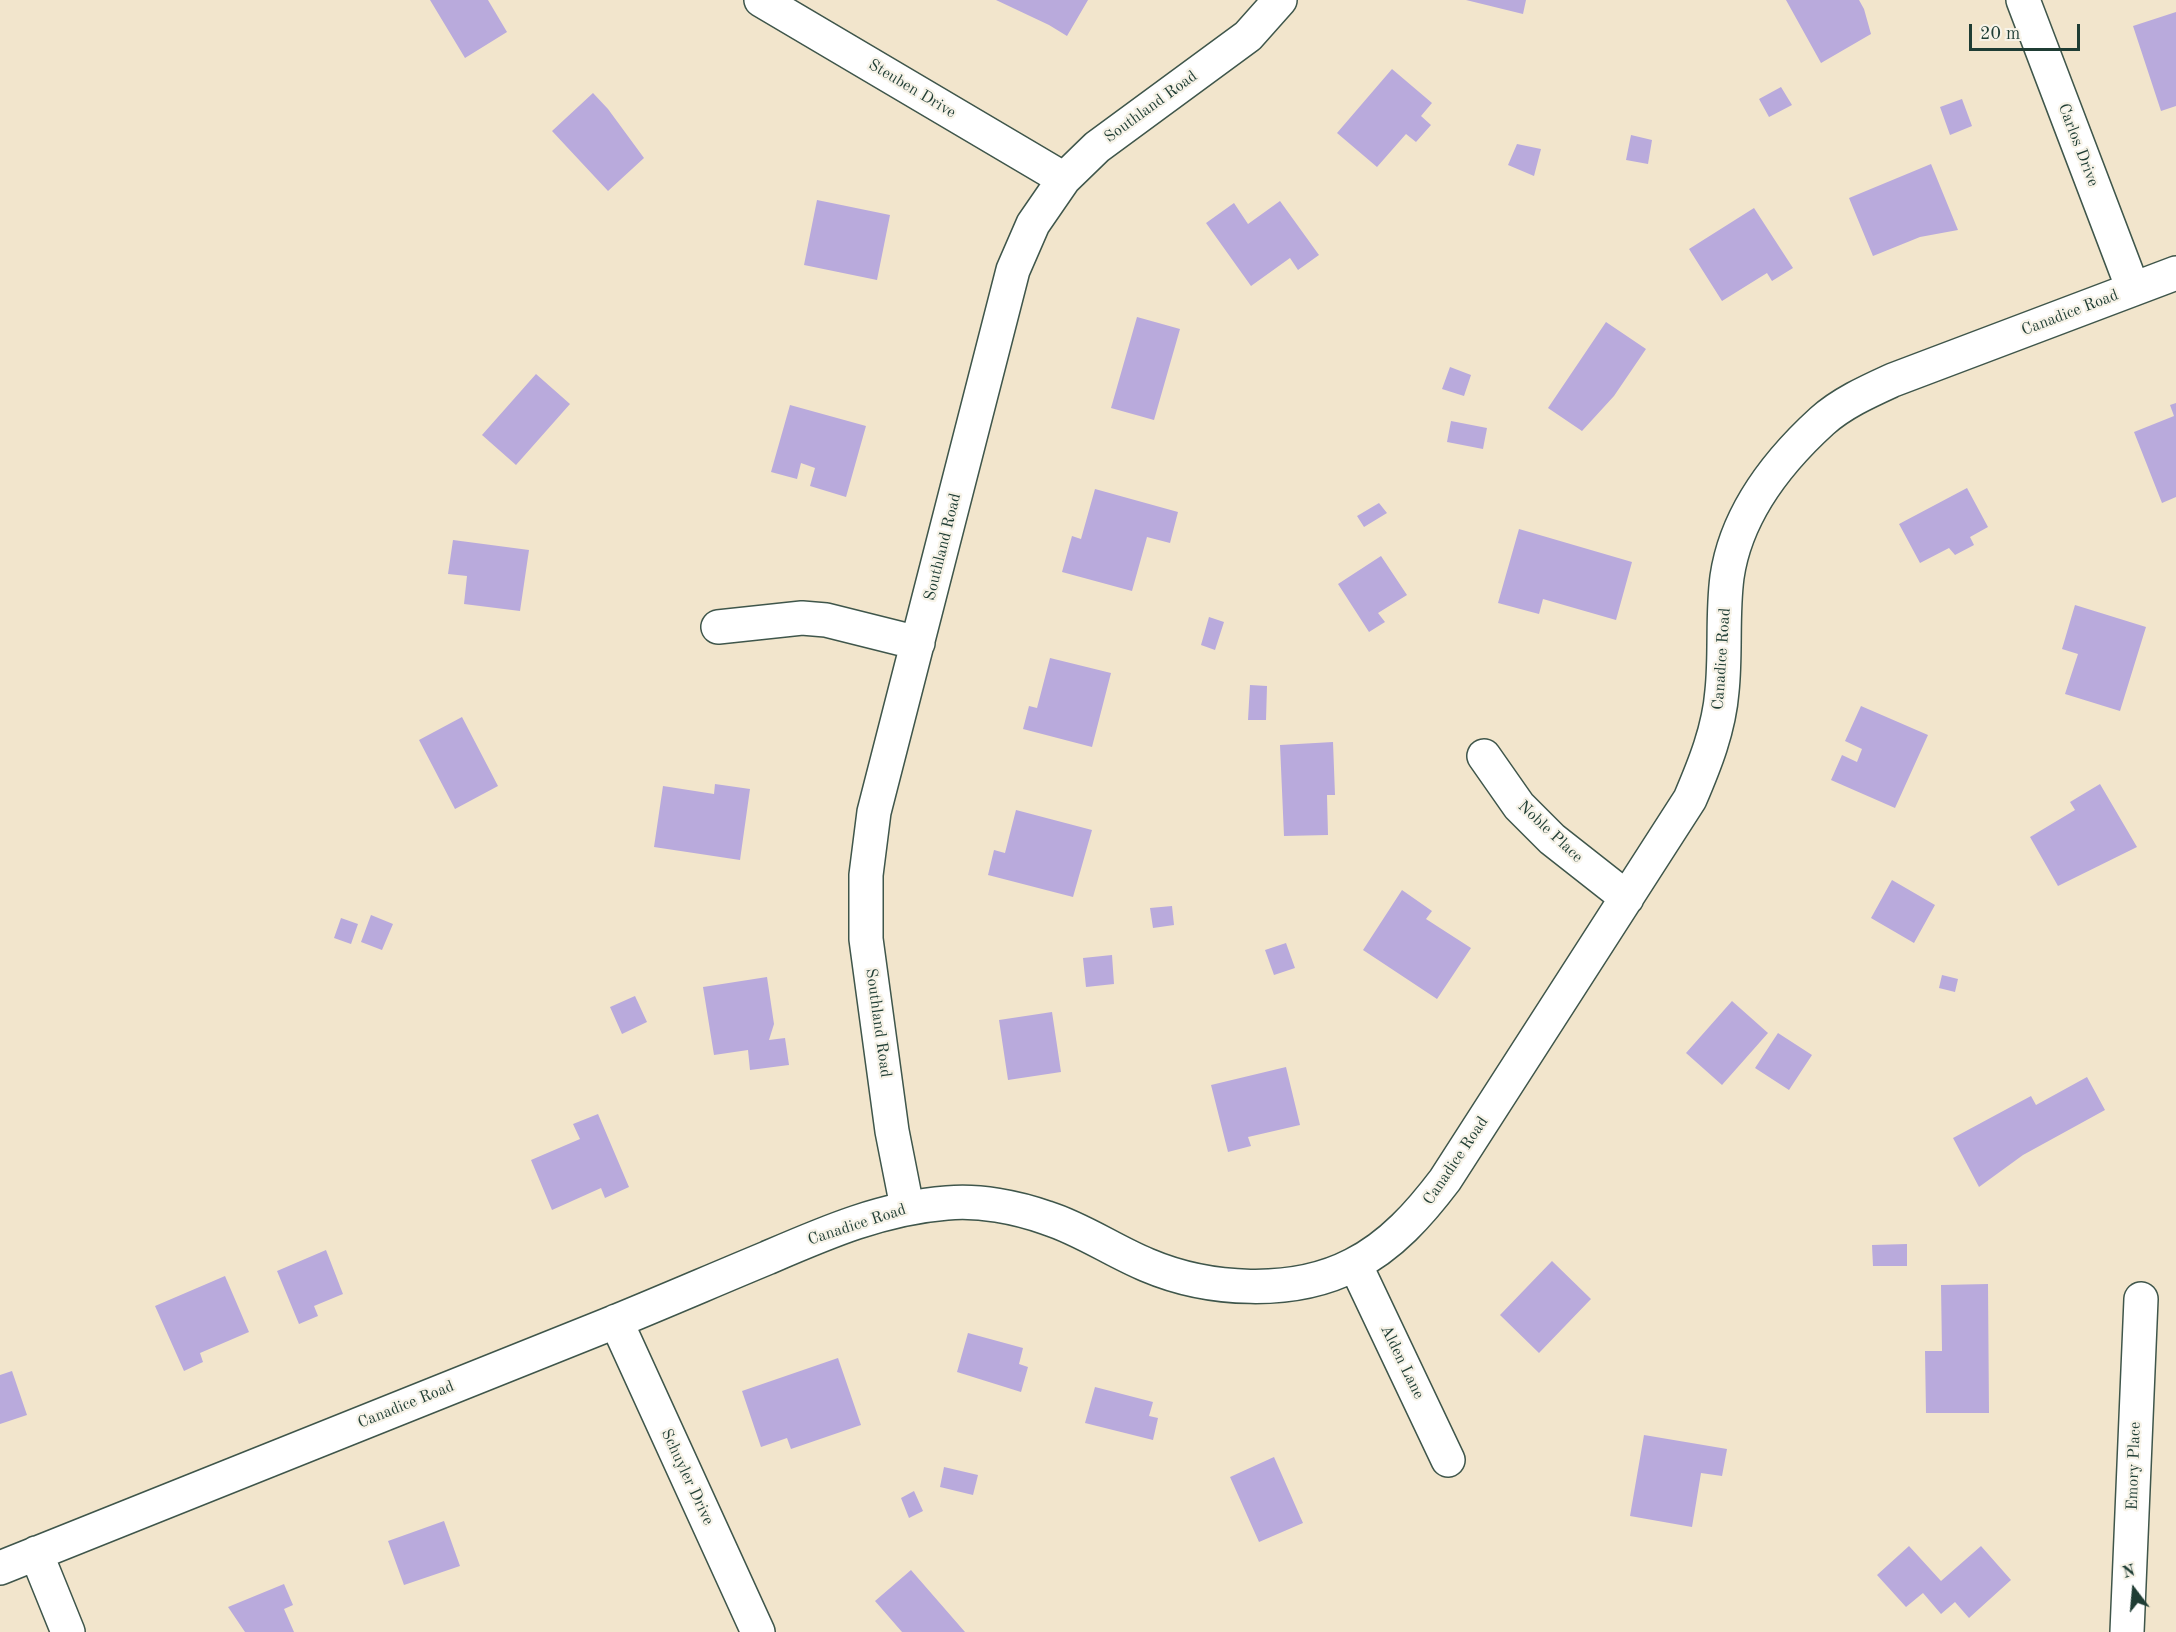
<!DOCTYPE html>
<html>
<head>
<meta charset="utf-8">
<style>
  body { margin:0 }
  #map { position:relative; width:2176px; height:1632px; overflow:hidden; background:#f2e5cc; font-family:"Old Standard TT",serif }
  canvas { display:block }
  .north { position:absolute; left:2104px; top:1560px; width:60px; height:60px; -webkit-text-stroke:4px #f7f3e8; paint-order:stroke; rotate:344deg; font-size:16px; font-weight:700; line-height:24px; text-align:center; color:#1f3d34 }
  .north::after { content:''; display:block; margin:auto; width:21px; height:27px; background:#1f3d34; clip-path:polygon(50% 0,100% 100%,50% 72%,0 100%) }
  .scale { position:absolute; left:1969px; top:24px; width:111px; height:27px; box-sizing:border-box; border:3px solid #1f3d34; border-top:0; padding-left:8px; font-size:18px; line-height:21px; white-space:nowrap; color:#1f3d34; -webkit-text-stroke:4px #f7f3e8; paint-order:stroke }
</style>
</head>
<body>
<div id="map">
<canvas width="2176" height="1632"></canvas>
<div class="north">N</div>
<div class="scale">20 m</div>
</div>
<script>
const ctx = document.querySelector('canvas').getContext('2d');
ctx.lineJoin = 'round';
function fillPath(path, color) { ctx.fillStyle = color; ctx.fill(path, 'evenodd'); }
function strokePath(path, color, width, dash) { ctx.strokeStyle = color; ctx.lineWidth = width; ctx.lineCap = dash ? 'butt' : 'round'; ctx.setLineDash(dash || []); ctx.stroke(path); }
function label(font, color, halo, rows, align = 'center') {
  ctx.font = font + ' "Old Standard TT",serif'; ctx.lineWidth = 4.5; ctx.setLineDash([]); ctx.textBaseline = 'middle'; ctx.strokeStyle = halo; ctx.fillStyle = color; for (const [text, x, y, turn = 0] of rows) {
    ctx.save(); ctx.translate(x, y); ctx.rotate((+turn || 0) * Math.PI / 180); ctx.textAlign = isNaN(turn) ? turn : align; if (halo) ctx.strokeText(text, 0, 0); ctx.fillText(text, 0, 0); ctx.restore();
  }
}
const building = new Path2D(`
  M430 0H488L507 32 465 58Z
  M996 0H1088L1067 36 1049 25Z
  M1466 0H1526L1523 14Z
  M1786 0H1859L1864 9 1871 34 1821 63Z
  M2176 12V106L2161 111 2133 26Z
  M1392 69 1432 103 1421 116 1431 125 1416 142 1406 134 1377 167 1337 133Z
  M1781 87 1792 105 1769 117 1759 99Z
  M593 93 608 109 644 158 608 191 552 131Z
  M1962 99 1972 126 1950 135 1940 107Z
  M1631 135 1652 140 1648 164 1626 160Z
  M1517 144 1541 149 1534 176 1508 165Z
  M1931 164 1958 230 1920 237 1873 256 1849 198Z
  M817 200 890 215 877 280 804 265Z
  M1280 201 1319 255 1298 270 1290 258 1251 286 1206 223 1234 203 1248 224Z
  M1754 208 1793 268 1772 281 1767 273 1722 301 1689 249Z
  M1137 317 1180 329 1154 420 1111 408Z
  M1606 322 1646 349 1614 396 1582 431 1548 408Z
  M1450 367 1471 375 1464 396 1442 389Z
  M536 374 570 404 516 465 482 435Z
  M2176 403V497L2162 503 2134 432 2174 416 2170 405Z
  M790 405 866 426 846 497 810 486 815 468 801 463 797 479 771 472Z
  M1451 421 1487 428 1483 449 1447 442Z
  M1967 488 1988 527 1970 537 1974 545 1955 555 1949 548 1920 563 1899 524Z
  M1095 489 1178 512 1170 543 1147 537 1132 591 1062 572 1072 536 1081 539Z
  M1379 503 1387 513 1364 527 1357 516Z
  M1519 529 1632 562 1616 620 1543 599 1539 614 1498 603Z
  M453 540 529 550 520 611 464 604 467 576 448 574Z
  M1381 556 1407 595 1378 613 1385 622 1369 632 1338 584Z
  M2075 605 2146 627 2120 711 2065 694 2078 654 2062 649Z
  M1209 617 1224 622 1215 650 1201 645Z
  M1050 658 1111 673 1092 747 1023 729 1029 706 1037 708Z
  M1250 685 1267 686 1266 720H1248Z
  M1861 706 1928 735 1895 808 1831 780 1842 755 1857 762 1862 749 1845 741Z
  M462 717 498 786 455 809 419 740Z
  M1333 742 1335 795H1327L1328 835 1284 836 1280 745Z
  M715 784 750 789 740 860 654 847 663 786 714 794Z
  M2100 784 2137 847 2058 886 2030 837 2075 810 2070 802Z
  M1016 810 1092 830 1073 897 988 875 994 850 1005 853Z
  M1892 880 1935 905 1914 943 1871 918Z
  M1402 890 1432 911 1426 919 1471 948 1437 999 1363 950Z
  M1172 906 1174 925 1153 928 1150 908Z
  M371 915 393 924 382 950 361 942Z
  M341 918 358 924 351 944 334 938Z
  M1286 943 1295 968 1274 975 1265 950Z
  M1112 955 1114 984 1086 987 1083 958Z
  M1942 975 1958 979 1955 992 1939 988Z
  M767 977 774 1024 769 1040 785 1038 789 1065 750 1070 748 1050 714 1055 703 987Z
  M635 996 647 1022 622 1034 610 1007Z
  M1732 1001 1768 1033 1722 1085 1686 1053Z
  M1052 1012 1061 1072 1008 1080 999 1020Z
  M1778 1033 1812 1055 1789 1090 1755 1068Z
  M1286 1067 1300 1125 1248 1137 1251 1146 1228 1152 1211 1085Z
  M2087 1077 2105 1110 2023 1155 1979 1187 1953 1138 2031 1096 2036 1105Z
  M598 1114 629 1187 605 1198 601 1188 552 1210 531 1160 580 1139 573 1124Z
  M1907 1244V1266H1873L1872 1245Z
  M326 1250 343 1294 314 1306 318 1316 299 1324 277 1271Z
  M1552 1261 1591 1299 1539 1353 1500 1315Z
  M225 1276 249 1332 200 1353 203 1362 184 1371 155 1306Z
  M1988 1284 1989 1413H1926L1925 1351H1942L1941 1285Z
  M968 1333 1023 1348 1019 1364 1028 1367 1021 1392 957 1372Z
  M838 1358 861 1425 791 1449 787 1438 761 1447 742 1391Z
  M12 1371 27 1415 0 1424V1375Z
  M1095 1387 1153 1402 1149 1416 1158 1418 1153 1440 1085 1423Z
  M1644 1435 1727 1449 1722 1476 1701 1473 1692 1527 1630 1516Z
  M1274 1457 1303 1523 1259 1542 1230 1477Z
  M944 1467 978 1475 973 1495 940 1487Z
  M914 1491 923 1511 909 1518 901 1498Z
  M444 1521 460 1566 404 1585 388 1541Z
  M1909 1546 1941 1581 1981 1546 2011 1580 1969 1618 1955 1602 1941 1614 1923 1593 1906 1607 1877 1575Z
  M911 1570 965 1632H902L875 1601Z
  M284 1584 293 1605 284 1609 294 1632H245L228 1607Z`);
const minor = new Path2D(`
  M761 0 1064 179
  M2023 0 2133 289
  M718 627 802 618 826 620 918 643
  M1484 756 1519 806 1552 839 1627 898
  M907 1207 892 1131 866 939V875L874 812 1013 270 1033 224 1064 179 1097 147 1248 36 1280 0
  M1355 1264 1448 1460
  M616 1321 758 1632
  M36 1553 68 1632
  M0 1568C202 1486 405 1407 607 1325 661 1303 714 1280 767 1258 825 1233 882 1208 947 1203 979 1200 1016 1207 1047 1218 1082 1229 1113 1251 1147 1265 1208 1291 1293 1296 1353 1265 1391 1246 1420 1213 1445 1180L1690 799C1705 764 1719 729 1722 691 1726 653 1722 615 1727 577 1736 515 1777 462 1822 421 1842 403 1869 391 1893 380L2176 273
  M2127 1632 2141 1299`);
const streetNames = [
  ["Steuben Drive",912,89,31],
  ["Southland Road",1151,107,-36],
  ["Carlos Drive",2078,145,69],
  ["Canadice Road",2070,313,-21],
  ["Southland Road",943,547,-76],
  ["Canadice Road",1722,659,-86],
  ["Noble Place",1550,832,43],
  ["Southland Road",878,1023,82],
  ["Canadice Road",1456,1161,-56],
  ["Canadice Road",857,1225,-18],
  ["Alden Lane",1402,1362,64],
  ["Canadice Road",406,1405,-22],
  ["Emory Place",2134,1466,-88],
  ["Schuyler Drive",687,1477,65]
];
fillPath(building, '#b9aadc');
strokePath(minor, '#3f564b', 36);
strokePath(minor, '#fff', 33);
label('16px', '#1f3d34', '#f7f3e8', streetNames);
</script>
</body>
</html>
